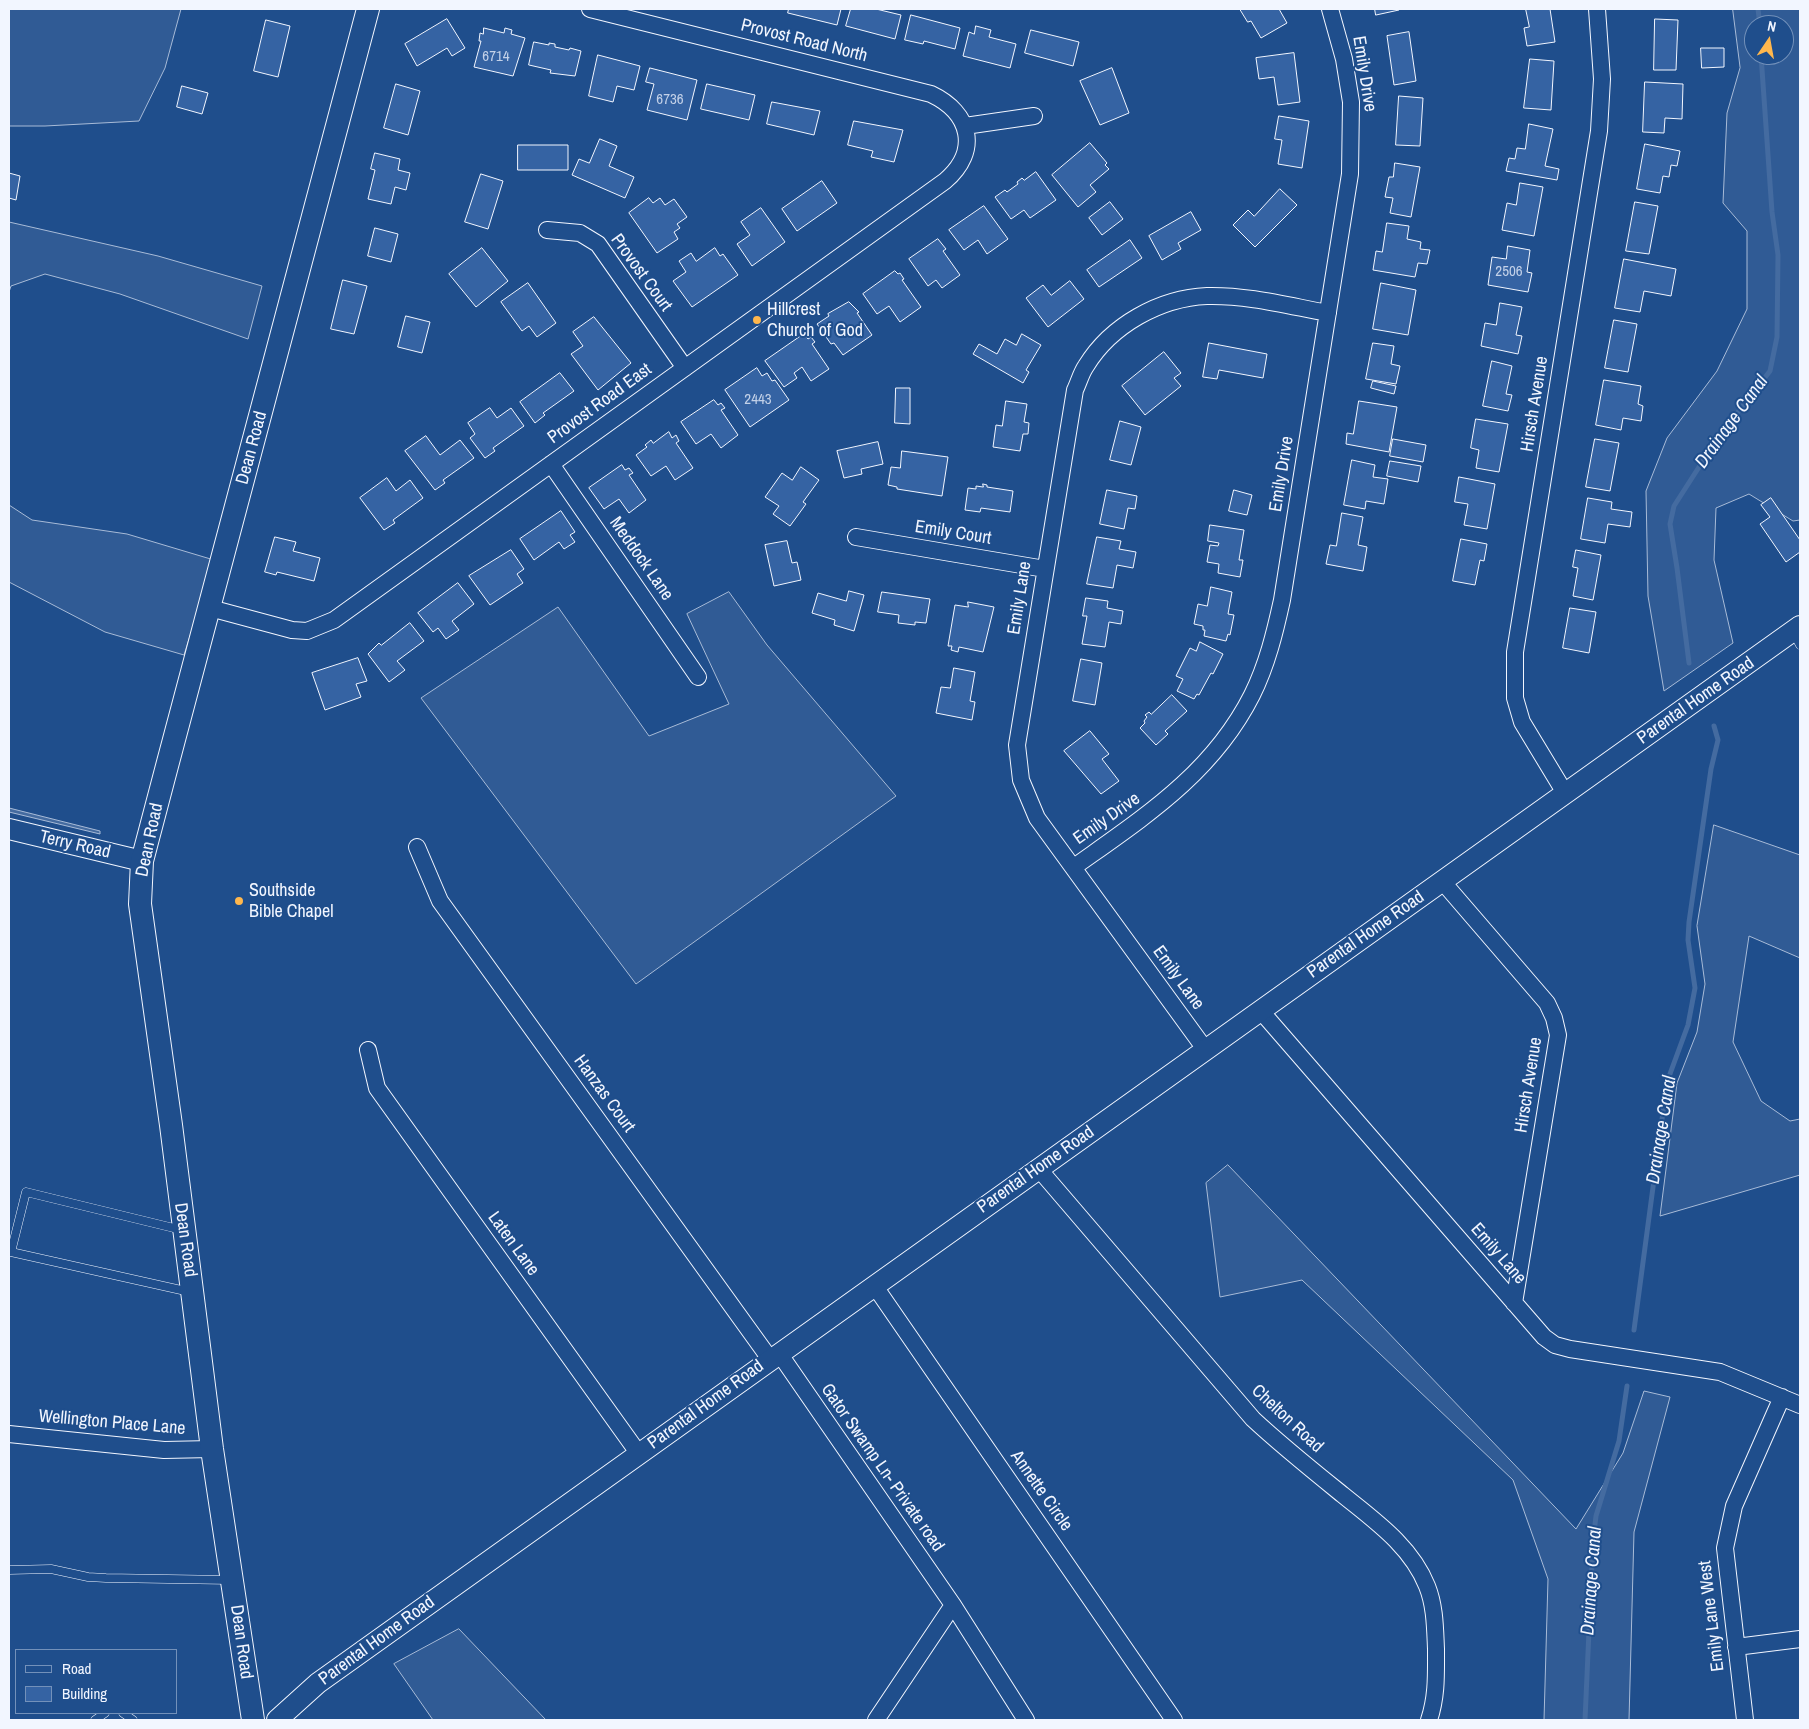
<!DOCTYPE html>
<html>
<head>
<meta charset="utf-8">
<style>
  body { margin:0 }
  #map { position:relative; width:1809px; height:1729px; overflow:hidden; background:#1f4e8c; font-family:"Archivo Narrow",sans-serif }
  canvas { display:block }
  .frame { position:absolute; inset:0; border:10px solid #f2f6ff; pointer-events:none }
  .legend { position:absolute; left:15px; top:1649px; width:162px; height:65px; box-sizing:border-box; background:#1f4e8c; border:1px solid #7391ba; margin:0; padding:6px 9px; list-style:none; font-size:15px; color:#f2f6ff }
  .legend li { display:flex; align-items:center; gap:10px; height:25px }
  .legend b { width:25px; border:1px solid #7391ba }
  .north { position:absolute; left:1744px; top:15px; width:50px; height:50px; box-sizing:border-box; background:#1f4e8c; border:1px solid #7391ba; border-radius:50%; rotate:12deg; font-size:14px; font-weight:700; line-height:20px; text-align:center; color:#f2f6ff }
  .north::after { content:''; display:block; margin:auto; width:18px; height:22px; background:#ffb74d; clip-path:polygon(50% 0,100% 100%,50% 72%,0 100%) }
</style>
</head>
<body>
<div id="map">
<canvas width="1809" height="1729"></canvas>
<div class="frame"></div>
<ul class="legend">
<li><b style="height:6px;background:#1f4e8c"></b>Road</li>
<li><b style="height:14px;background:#3563a3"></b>Building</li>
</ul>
<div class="north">N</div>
</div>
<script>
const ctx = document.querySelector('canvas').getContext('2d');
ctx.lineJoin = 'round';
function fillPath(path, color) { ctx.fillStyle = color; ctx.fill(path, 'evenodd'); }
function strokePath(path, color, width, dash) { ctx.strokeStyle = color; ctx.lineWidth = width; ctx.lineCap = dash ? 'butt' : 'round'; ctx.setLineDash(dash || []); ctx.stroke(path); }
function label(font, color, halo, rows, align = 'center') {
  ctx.font = font + ' "Archivo Narrow",sans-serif'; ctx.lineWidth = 4; ctx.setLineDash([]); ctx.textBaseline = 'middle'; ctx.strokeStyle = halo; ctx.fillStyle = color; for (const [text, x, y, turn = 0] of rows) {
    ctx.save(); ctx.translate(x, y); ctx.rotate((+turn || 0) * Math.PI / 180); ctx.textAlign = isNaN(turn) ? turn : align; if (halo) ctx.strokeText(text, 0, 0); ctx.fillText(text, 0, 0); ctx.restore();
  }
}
const built = new Path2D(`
  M9 9H181L165 68 139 121 45 126H9Z
  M1733 9H1800V520L1793 521 1749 494 1716 508 1714 560 1733 643 1664 691 1648 596 1646 491 1667 438 1717 371 1747 309V231L1723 203 1727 113 1740 68ZM1754 25H1784V55H1754Z
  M9 222 158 256 262 286 248 339 120 294 45 274 11 286 9 292Z
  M9 505 32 520 127 534 214 560 184 655 105 632 9 582Z
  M729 592 767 645 896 796 636 984 421 698 558 607 649 736 729 704 687 614Z
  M1714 825 1800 855V958L1749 936 1733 1042 1761 1101 1790 1121 1800 1119V1175L1660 1216 1677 1083 1697 1032 1705 984 1697 926Z
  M1228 1165 1576 1529 1623 1453 1644 1391 1670 1397 1634 1532 1629 1720H1544L1548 1579 1513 1480 1302 1280 1220 1297 1206 1183Z
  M459 1629 546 1720H433L394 1664Z`);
const water = new Path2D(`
  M9 808 100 831V834L9 812Z`);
const stream = new Path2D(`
  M1758 9 1760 25
  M1689 663 1677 568 1670 524 1674 506 1717 439 1770 371 1777 337 1778 255 1772 212 1761 55
  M1634 1330 1667 1082 1688 1025 1695 988 1688 940 1689 922 1711 769 1718 740 1714 726
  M1585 1720 1593 1541 1596 1516 1619 1441 1627 1386`);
const building = new Path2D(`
  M789 9H841L837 25 788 13Z
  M851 9H876L901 15 895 39 846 26Z
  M1240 9H1279L1287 23 1261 38 1251 21 1248 22Z
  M1375 9H1398L1399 10 1376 15Z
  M1526 9H1550L1555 42 1527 46 1524 28 1529 27Z
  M911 15 960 28 955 49 924 41 923 44 905 40Z
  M447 19 465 48 452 56 447 48 417 66 405 44Z
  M1655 19 1678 20 1676 70H1654Z
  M266 20 290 26 278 77 254 71Z
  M976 26 991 30 989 37 1016 44 1010 68 963 56 969 32 974 34Z
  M484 28 504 33 505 28 512 30 511 34 525 38 513 76 474 67 481 41H479L480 33 483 34Z
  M1031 30 1079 42 1073 66 1025 53Z
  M1409 32 1416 81 1394 85 1387 36Z
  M534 42 549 45V43L555 44V47L569 50 570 48 581 51 575 76 550 73 551 70 529 65Z
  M1701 48H1724V67L1702 68Z
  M1294 53 1300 102 1278 105 1274 77 1259 79 1256 58Z
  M598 55 640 66 634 90 617 86 613 102 589 96Z
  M1530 59 1554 61 1551 110 1524 108Z
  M650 68 697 80 687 120 647 110 654 84 646 82Z
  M1112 68 1129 113 1100 125 1080 81Z
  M1645 82 1683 84 1682 119 1665 118 1664 133 1643 132Z
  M396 84 420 91 408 135 384 128Z
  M707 84 755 95 749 120 701 109Z
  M182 86 208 93 202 114 177 107Z
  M1399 96 1423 98 1420 146 1396 145Z
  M772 102 820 111 814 135 767 124Z
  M1279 116 1309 121 1302 168 1278 164 1282 140 1275 139Z
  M854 121 903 130 894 162 871 157 873 151 848 145Z
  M1529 124 1553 129 1545 166 1559 169 1557 180 1506 171 1509 158 1515 159 1517 148 1525 149Z
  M600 139 617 146 609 166 634 177 625 198 572 175 579 159 589 163Z
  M1090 143 1107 163 1105 165 1109 169 1090 185 1096 192 1078 207 1052 175Z
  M1645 144 1680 151 1677 166 1671 165 1669 177 1663 176 1660 193 1637 189Z
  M518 145H568V170H518Z
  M375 153 400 159 398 170 410 173 406 190 395 187 391 204 368 199 375 170 371 169Z
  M1395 163 1420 167 1411 217 1390 213 1393 198 1385 197 1389 177H1393Z
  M1036 172 1056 200 1030 218 1024 210 1011 219 995 197 1005 190 1007 192 1018 184 1017 182 1022 178 1024 180Z
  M9 173 20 176 16 200 9 198Z
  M481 174 503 181 488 229 465 222Z
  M822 181 837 203 797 231 782 209Z
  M1520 183 1543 187 1534 236 1502 230 1507 203 1516 205Z
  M1280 189 1297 205 1255 247 1233 225 1248 210 1254 216Z
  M649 198 653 203 660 198 665 205 674 199 687 217 677 224 680 228 674 232 678 239 657 253 629 213Z
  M1110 202 1123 219 1102 235 1089 218Z
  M1635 202 1658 206 1649 254 1626 251Z
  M984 206 1008 239 987 254 978 240 964 250 949 230Z
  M761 208 785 242 752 266 737 244 750 235 741 222Z
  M1191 212 1201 230 1178 243 1181 249 1162 260 1149 236Z
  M1387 223 1409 226 1407 239 1421 242 1420 249 1430 250 1427 264 1418 263 1415 277 1373 270 1376 251 1382 252Z
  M375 228 398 234 391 262 368 256Z
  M938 239 946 249 943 251 960 275 942 288 936 280 928 286 909 259Z
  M1130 240 1142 258 1099 287 1087 270Z
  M1508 246 1530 250 1527 272 1532 273 1528 292 1488 285 1492 257 1506 259Z
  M482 248 508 281 476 307 449 274Z
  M715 248 720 256 723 254 738 275 692 307 673 281 686 272 679 261 691 253 696 261Z
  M1624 259 1676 269 1671 296 1644 291 1640 312 1615 308Z
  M895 271 898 274 900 273 904 279 902 280 921 307 900 322 889 306 877 314 863 294Z
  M343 280 367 286 354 334 331 329Z
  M1070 281 1084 299 1048 327 1026 298 1043 285 1051 295Z
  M528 283 556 323 537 337 529 326 522 331 501 302Z
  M1381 283 1416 290 1408 335 1373 329Z
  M849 302 859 312 857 313 872 335 843 355 834 343 831 344 817 324 829 316 828 314Z
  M1500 303 1522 307 1516 335 1522 336 1518 354 1481 346 1485 323 1496 325Z
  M406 316 430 322 422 353 398 347Z
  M594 317 631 363 598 390 571 354 583 346 573 332Z
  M1614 320 1637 324 1628 372 1605 368Z
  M804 334 808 339 811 337 815 342 812 344 829 369 811 381 802 367 794 373 797 378 784 387 765 361Z
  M1022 334 1041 345 1026 370 1029 372 1023 383 973 354 979 344 997 354 1005 339 1016 345Z
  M1209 343 1267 354 1263 378 1219 370 1217 379 1203 377Z
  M1373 343 1394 346 1391 364 1400 366 1396 384 1366 379Z
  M1164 352 1181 373 1174 378 1181 386 1145 415 1122 386Z
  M1492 361 1512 366 1506 394 1512 395 1508 411 1483 406Z
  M757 368 762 376 767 373 772 381 775 380 789 400 750 427 725 390Z
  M560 373 574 391 543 413 545 415 535 423 520 402Z
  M1604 380 1641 386 1638 404 1643 406 1641 421 1623 418 1621 430 1596 425Z
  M1373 381 1396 386 1394 394 1371 388Z
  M896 388H910V424L895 423Z
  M714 400 718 405 721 403 725 408 721 410 738 435 721 448 711 434 696 444 681 422Z
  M1006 401 1027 404 1024 422 1029 423 1028 434H1023L1020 451 993 447 996 425 1002 426Z
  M1359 401 1397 407 1389 452 1346 444 1347 433 1353 434Z
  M490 408 497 418 511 408 524 426 493 448 495 451 485 458 470 438 475 434 468 423Z
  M1476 419 1508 424 1499 472 1476 468 1479 450 1471 448Z
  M1120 421 1141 427 1131 465 1110 460Z
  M669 432 672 438 676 435 679 441 676 443 693 468 675 480 666 466 651 476 636 455 647 447 645 445 651 440 653 443Z
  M426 436 440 455 460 440 474 458 443 480 445 483 435 490 405 451Z
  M1393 439 1426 445 1423 462 1390 456Z
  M1595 439 1619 443 1610 491 1586 487Z
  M878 442 883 464 861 469 862 474 844 478 837 451Z
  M902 451 948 457 942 496 897 489V487L888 485 891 467 900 468Z
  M1352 460 1375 465 1373 477 1388 479 1384 504 1366 501 1365 509 1344 505Z
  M1390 461 1421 466 1418 482 1387 476Z
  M622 465 625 470 629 468 633 473 629 475 646 500 629 513 619 499 604 509 589 488Z
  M801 467 819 480 803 502 806 504 790 526 773 514 779 506 765 497 782 473 792 480Z
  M1459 477 1495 484 1487 529 1464 525 1468 504 1455 502Z
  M387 478 396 491 410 480 423 498 393 520 395 523 384 530 360 498Z
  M983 484 987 485V487L1013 491 1010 512 981 508 980 512 965 510 968 488 976 489V486L983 487Z
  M1107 490 1137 496 1135 509 1128 508 1124 529 1100 524Z
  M1234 490 1252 495 1247 515 1229 511Z
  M1588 498 1612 502 1611 509 1632 512 1630 527 1608 524 1605 543 1581 539Z
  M1771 498 1800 540V552L1786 562 1760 524 1770 517 1761 505Z
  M561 511 575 532 570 535 575 542 564 549 559 542 534 560 520 539Z
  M1342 513 1363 517 1358 545 1367 547 1363 571 1326 564 1330 545 1336 546Z
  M1210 525 1244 530 1239 560H1243L1240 577 1218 573 1219 564 1207 562 1210 545 1218 546 1219 543 1208 541Z
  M275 537 296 542 293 551 320 558 314 581 277 572 276 575 265 572Z
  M1097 537 1121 541 1119 549 1136 552 1133 568 1117 565 1113 588 1087 584Z
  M1461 539 1487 544 1484 561 1480 560 1475 585 1453 581Z
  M787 541 792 563 797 562 801 580 774 586 765 545Z
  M511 550 524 569 517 574 523 583 490 605 469 576Z
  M1576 550 1601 555 1593 600 1573 596 1578 568 1573 567Z
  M458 583 474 604 452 621 459 630 446 639 438 628 433 632 418 613Z
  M1211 587 1232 592 1228 614 1234 615 1230 635 1228 634 1226 641 1204 636 1205 630H1203V626L1194 624 1198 604 1207 606Z
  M849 591 864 595 854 631 834 625 835 620 812 613 818 593 846 601Z
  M882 592 930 599 926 623 915 622V625L898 623 899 615 878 612Z
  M1086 598 1108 601 1107 608 1123 611 1121 624 1109 622 1105 647 1082 644 1087 616H1083Z
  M968 602 994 607 983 652 959 647 958 652 951 650 952 646H948L955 605 968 607Z
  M1570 608 1596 612 1589 653 1563 648Z
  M410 623 424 641 397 661 405 670 389 682 368 654 379 643 381 645Z
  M1200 642 1223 654 1213 674 1211 673 1199 695 1197 694 1194 699 1177 691 1183 679 1176 676 1190 648 1196 651Z
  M358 658 367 681 356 684 361 697 325 710 312 673Z
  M1081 659 1102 663 1095 705 1073 701Z
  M954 668 975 672 970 701 975 702 972 720 936 713 941 687 950 688Z
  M1172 695 1187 711 1165 731 1168 734 1156 745 1140 728 1145 723 1144 721 1147 717 1145 715 1149 712 1151 714Z
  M1090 731 1109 754 1102 759 1119 781 1101 794 1064 751Z`);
const service = new Path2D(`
  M1793 632 1800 645
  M9 1251 11 1252 26 1192 182 1230
  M11 1252 190 1292
  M9 1570 51 1569 88 1577 106 1578 230 1580
  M123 1713 133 1720
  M95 1720 105 1713`);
const minor = new Path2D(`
  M965 126 1034 116
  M547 230 580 233 598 244 685 368
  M551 464 698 677
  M856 537 1045 569
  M210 608 292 630 307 631 334 620 945 181C980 151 971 113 931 94L590 9
  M1565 793 1522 722 1515 698V652L1599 131 1602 79 1597 9
  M417 847 440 901 770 1359
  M1074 867C1144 817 1212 774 1252 695 1267 665 1275 632 1282 600L1350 174 1351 102 1344 59 1330 9
  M1442 881 1547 1003 1554 1018 1558 1035 1514 1303
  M1260 1010 1544 1337 1555 1345 1570 1349 1720 1372 1800 1405
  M1205 1049 1037 818 1021 780 1017 745 1075 390C1079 382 1081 373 1086 366 1111 325 1160 298 1207 296 1248 295 1289 306 1328 313
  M368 1050 377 1088 639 1454
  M1038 1168 1253 1419C1282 1446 1312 1470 1343 1495 1375 1521 1411 1546 1427 1586 1435 1606 1435 1627 1436 1649 1436 1674 1437 1696 1429 1720
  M874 1285 1174 1720
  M779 1353 953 1605 1026 1720
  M9 1434 164 1450 212 1449
  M1736 1647 1800 1639
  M876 1720 953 1605
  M1745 1720 1725 1548 1734 1506 1782 1397`);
const tertiary = new Path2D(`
  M9 829 142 861
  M277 1720 318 1683 1800 626`);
const secondary = new Path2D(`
  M253 1720 212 1449 171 1125 140 904 142 861 167 766 368 9`);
const markers = [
  [757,320,5,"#ffb74d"],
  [239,901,5,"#ffb74d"]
];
const numberNames = [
  ["6714",496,57],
  ["6736",670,100],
  ["2506",1509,272],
  ["2443",758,400]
];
const streetNames = [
  ["Provost Road North",804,41,14],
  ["Emily Drive",1364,74,81],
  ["Provost Court",641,273,54],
  ["Provost Road East",600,404,-36],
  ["Hirsch Avenue",1535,404,-81],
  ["Dean Road",252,448,-75],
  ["Emily Drive",1282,474,-81],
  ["Emily Court",953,533,9],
  ["Meddock Lane",641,559,55],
  ["Emily Lane",1020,598,-81],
  ["Parental Home Road",1696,701,-35],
  ["Emily Drive",1107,819,-35],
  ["Dean Road",150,840,-78],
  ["Terry Road",75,845,13],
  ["Parental Home Road",1366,935,-35],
  ["Emily Lane",1178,978,54],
  ["Hirsch Avenue",1529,1085,-81],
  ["Hanzas Court",604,1094,54],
  ["Parental Home Road",1036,1170,-35],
  ["Dean Road",185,1240,82],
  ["Laten Lane",513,1244,54],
  ["Emily Lane",1498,1254,49],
  ["Parental Home Road",706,1405,-36],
  ["Chelton Road",1287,1419,43],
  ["Wellington Place Lane",112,1423,5],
  ["Gator Swamp Ln- Private road",882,1468,55],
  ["Annette Circle",1041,1491,55],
  ["Emily Lane West",1712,1616,-97],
  ["Parental Home Road",377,1641,-36],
  ["Dean Road",241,1642,82]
];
const poiNames = [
  ["Hillcrest",767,310],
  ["Church of God",767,331],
  ["Southside",249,891],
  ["Bible Chapel",249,912]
];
const waterNames = [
  ["Drainage Canal",1732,422,-54],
  ["Drainage Canal",1662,1130,-81],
  ["Drainage Canal",1592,1581,-86]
];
fillPath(built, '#305b95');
strokePath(built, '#a8bbd7', 1);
fillPath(water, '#446ba0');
strokePath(water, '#a8bbd7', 1);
strokePath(stream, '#446ba0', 5);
fillPath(building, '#3563a3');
strokePath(building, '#f2f6ff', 1);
strokePath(service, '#f2f6ff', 9);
strokePath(minor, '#f2f6ff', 18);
strokePath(tertiary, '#f2f6ff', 22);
strokePath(secondary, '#f2f6ff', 24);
strokePath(service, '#1f4e8c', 8);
strokePath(minor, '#1f4e8c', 16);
strokePath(tertiary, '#1f4e8c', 20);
strokePath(secondary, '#1f4e8c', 22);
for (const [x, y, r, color] of markers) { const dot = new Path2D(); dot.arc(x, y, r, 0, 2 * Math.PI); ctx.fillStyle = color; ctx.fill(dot); strokePath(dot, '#1f4e8c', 2); }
label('15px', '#c3d1e8', null, numberNames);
label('18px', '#f2f6ff', '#1f4e8c', streetNames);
label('18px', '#f2f6ff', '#1f4e8c', poiNames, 'left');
label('italic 19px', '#f2f6ff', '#1f4e8c', waterNames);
</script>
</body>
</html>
